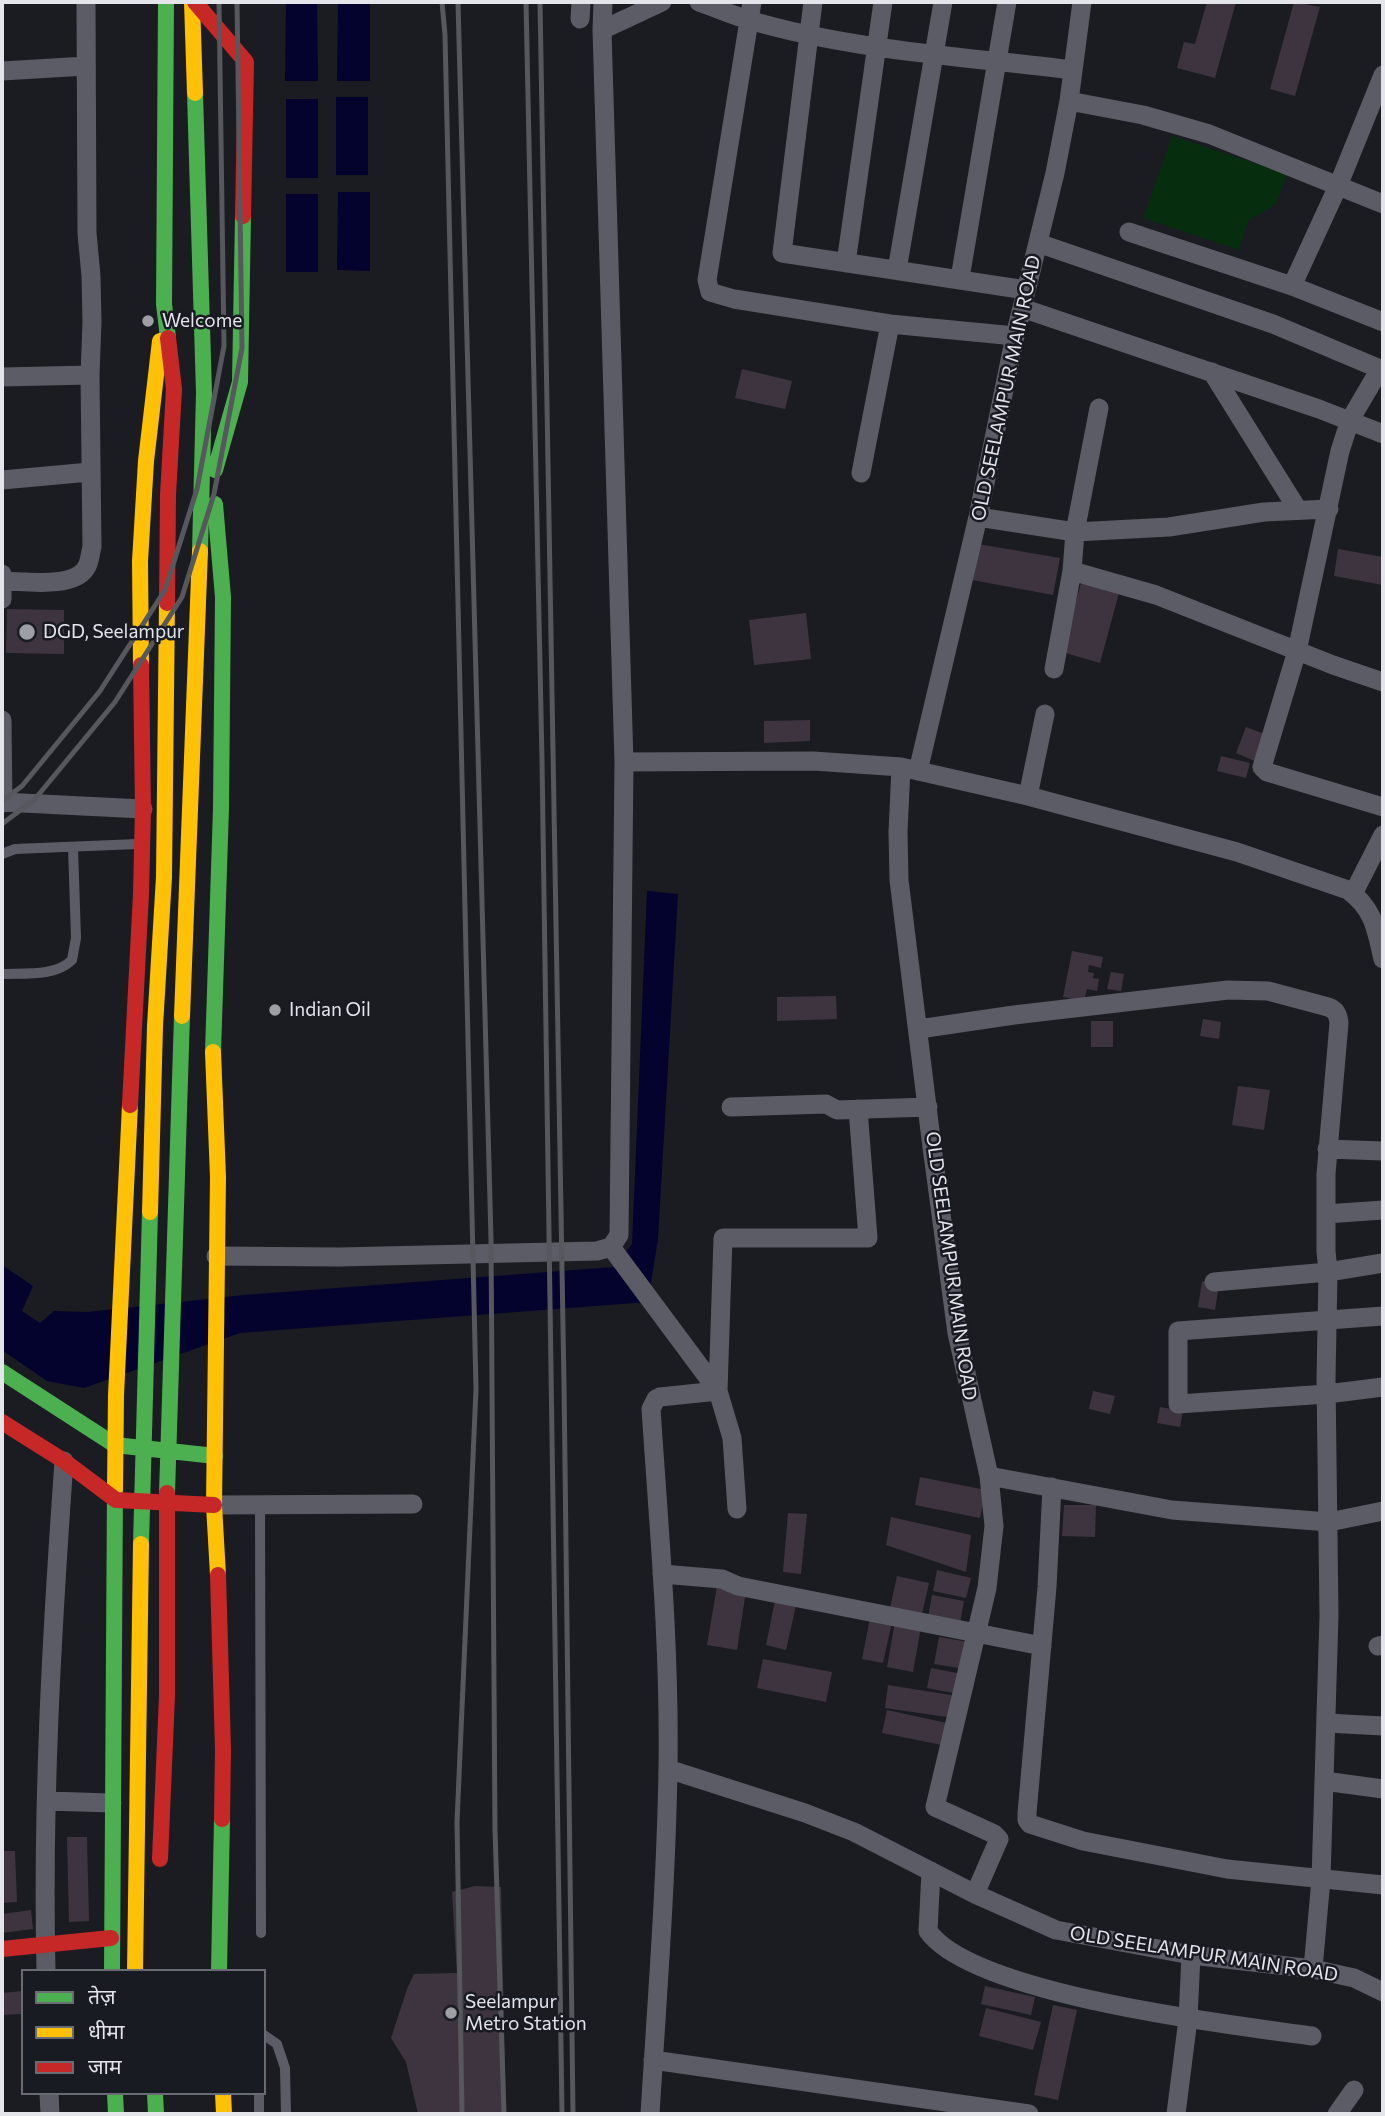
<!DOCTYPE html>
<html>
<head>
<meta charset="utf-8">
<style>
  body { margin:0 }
  #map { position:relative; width:1385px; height:2116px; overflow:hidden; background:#1b1c21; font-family:Commissioner,"Noto Sans Devanagari",sans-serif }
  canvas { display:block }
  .frame { position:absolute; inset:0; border:4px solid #e3e5eb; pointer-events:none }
  .legend { position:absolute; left:21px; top:1969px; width:245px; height:126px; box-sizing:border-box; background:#191b23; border:2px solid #6a6c73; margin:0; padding:9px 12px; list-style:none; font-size:21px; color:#e3e5eb }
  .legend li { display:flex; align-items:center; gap:14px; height:35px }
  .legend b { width:35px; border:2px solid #6a6c73 }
</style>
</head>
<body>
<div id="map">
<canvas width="1385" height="2116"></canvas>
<div class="frame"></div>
<ul class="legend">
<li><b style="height:9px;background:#4caf50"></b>तेज़</li>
<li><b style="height:9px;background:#ffc107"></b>धीमा</li>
<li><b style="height:9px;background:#c62828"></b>जाम</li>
</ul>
</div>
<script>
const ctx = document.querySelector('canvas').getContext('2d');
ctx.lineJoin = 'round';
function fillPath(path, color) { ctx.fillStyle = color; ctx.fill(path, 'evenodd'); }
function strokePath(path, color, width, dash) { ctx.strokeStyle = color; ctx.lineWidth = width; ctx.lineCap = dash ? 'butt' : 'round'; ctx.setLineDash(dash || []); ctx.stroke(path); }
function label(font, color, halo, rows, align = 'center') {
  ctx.font = font + ' Commissioner,sans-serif'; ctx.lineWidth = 5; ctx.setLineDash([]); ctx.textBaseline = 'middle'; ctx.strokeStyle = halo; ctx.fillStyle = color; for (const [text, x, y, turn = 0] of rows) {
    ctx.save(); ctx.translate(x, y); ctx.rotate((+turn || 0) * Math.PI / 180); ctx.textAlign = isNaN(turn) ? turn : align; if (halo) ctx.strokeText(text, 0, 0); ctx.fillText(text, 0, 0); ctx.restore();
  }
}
const green = new Path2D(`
  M1172 136 1287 174 1276 204 1248 221 1239 250 1143 218Z`);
const water = new Path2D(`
  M286 2H317L318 81H285Z
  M338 3H370V81H337Z
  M336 97H368V175H336Z
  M286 99H318V178H286Z
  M338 192H370V271L337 270Z
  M286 194H318V272H286Z
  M647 891 678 894 658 1239 648 1302 240 1333 84 1388 47 1381 2 1350V1265L33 1286 22 1311 40 1323 54 1311 87 1312 244 1295 614 1267 632 1244Z`);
const building = new Path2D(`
  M1207 2H1236L1215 78 1177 68 1184 42 1195 44Z
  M1294 2 1320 7 1295 96 1270 89Z
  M742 369 792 381 785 409 735 398Z
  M978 544 1060 558 1053 595 972 580Z
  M1338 549 1383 557V585L1334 576Z
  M1081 583 1119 593 1100 663 1062 652Z
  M7 609 64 610V654L6 653Z
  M806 613 811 659 754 665 749 620Z
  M810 720V741L764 743V721Z
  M1246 727 1267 735 1257 762 1236 753Z
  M1221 756 1250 763 1246 778 1217 771Z
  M1072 951 1103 957 1101 968 1089 965 1088 972 1094 973 1093 978 1099 979 1097 991 1087 989 1084 1001 1063 997Z
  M1111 972 1124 974 1121 991 1107 989Z
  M836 996 837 1019 777 1021V997Z
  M1203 1019 1221 1022 1219 1039 1200 1036Z
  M1091 1021H1113V1047H1091Z
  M1238 1086 1270 1090 1264 1130 1232 1125Z
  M1202 1281 1219 1284 1215 1310 1198 1307Z
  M1093 1391 1115 1396 1110 1414 1089 1409Z
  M1160 1407 1183 1411 1180 1427 1157 1423Z
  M920 1477 986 1490 980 1518 915 1505Z
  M1064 1505H1096L1095 1537 1062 1536Z
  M788 1513 807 1514 801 1574 783 1572Z
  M891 1517 971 1535 966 1572 886 1545Z
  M937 1570 971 1578 966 1598 933 1591Z
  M897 1576 929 1583 922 1614 890 1608Z
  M717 1586 746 1591 737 1650 707 1645Z
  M932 1595 964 1601 960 1623 928 1617Z
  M776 1596 797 1601 786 1650 766 1645Z
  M870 1618 892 1622 883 1663 862 1659Z
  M895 1622 921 1627 913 1672 887 1667Z
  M939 1637 969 1642 965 1669 934 1664Z
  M763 1659 832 1672 826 1702 757 1688Z
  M931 1668 962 1674 958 1694 927 1688Z
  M888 1685 957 1696 954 1718 885 1708Z
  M887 1710 947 1723 942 1745 882 1733Z
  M67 1837H87L89 1921 69 1922Z
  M2 1843H4V1851H15L17 1902 2 1903Z
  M475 1886 501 1887 506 2114H418L406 2062 391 2038 407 1989 414 1974 457 1973 452 1892Z
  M31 1910 33 1929 2 1933V1914Z
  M985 1986 1035 1997 1031 2015 981 2004Z
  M23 1991V2014L2 2015V1993Z
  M1053 2005 1077 2010 1058 2100 1034 2095Z
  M986 2008 1041 2022 1033 2050 979 2036Z`);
const lane = new Path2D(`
  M2 854 15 849 138 844
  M2 974C24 973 55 977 72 960L76 938 73 847
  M260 1505 261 1933
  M264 2035 277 2044 285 2068 286 2114
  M259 2093V2114`);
const street = new Path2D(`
  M699 2C716 8 732 15 749 20 850 50 968 57 1072 70
  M752 2 707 280 710 292 734 299 890 324 1015 336
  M813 2 782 253 1026 290
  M580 19 581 2
  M602 30 662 2
  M2 71 86 66
  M1069 101 1143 115 1209 134 1383 204
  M1129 232 1292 286 1383 322
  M1038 243 1273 324 1380 369 1350 420 1340 451 1297 651 1262 767 1267 772 1383 807
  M846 263 883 2
  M897 270 943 2
  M960 278 1007 2
  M1292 286 1338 186 1383 75
  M1022 308 1319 409 1383 434
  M1212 372 1298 510
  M2 377 90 375
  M861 473 890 324
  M2 480 90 472
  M978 517 1075 532 1169 527 1264 512 1329 509
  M1072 571 1156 595 1333 665 1383 682
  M2 574V599
  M2 581C24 581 73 589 86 568 90 562 90 554 92 547L90 375 92 322 91 276 87 233 86 2
  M1054 669 1072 571 1075 532 1099 408
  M2 720 3 803
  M624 762 813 761 901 767 1028 796 1237 852 1348 890C1374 909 1376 929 1383 959
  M901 767 898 832 899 880 932 1147 957 1333 989 1476 994 1526 987 1588 935 1807 994 1834 999 1839 975 1894 1056 1930 1191 1955 1313 1969 1354 1978 1383 1992
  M918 771 978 517 1015 336 1055 173 1069 101 1082 2
  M1028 796 1045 714
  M2 802 143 809
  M1353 894 1383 835
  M919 1029 1014 1015 1228 990 1268 991 1328 1007C1336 1010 1338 1014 1339 1023L1326 1174V1251L1328 1272 1326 1379 1329 1616 1321 1879 1313 1969
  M731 1107 826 1104 837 1110 928 1107
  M1327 1149 1383 1151
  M1326 1214 1383 1210
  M611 1247 718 1391 732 1438 737 1509
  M216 1256 339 1257 597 1251 611 1247 619 1235 624 762 602 30 603 2
  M1214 1282 1328 1272 1383 1263
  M1383 1316 1178 1331V1404L1327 1394 1383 1387
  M989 1476 1172 1510 1329 1522 1383 1511
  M1052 1487 1047 1587 1027 1813V1820L1030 1824 1083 1841 1227 1869 1383 1885
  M214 1505 413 1504
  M662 1574 722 1579 738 1586 1042 1646
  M1378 1646 1383 1645
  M1326 1723 1383 1726
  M668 1769 805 1813 854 1832 975 1894
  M1324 1781 1383 1789
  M47 1801 112 1803
  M931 1871 928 1931C973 1995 1232 2025 1312 2036
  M46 1971C42 1801 52 1631 64 1461
  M653 2060 1029 2114
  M49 2093 50 2114
  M650 2114C657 2000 666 1885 668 1770 670 1649 659 1529 651 1409L656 1399 660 1397 718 1391 723 1238H868L858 1109
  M1176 2114 1188 2019 1191 1955
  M1337 2114 1354 2090`);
const fast = new Path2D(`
  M166 2 164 304 168 338
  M195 93 204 393 200 551
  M215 470 240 382 243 216
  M213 1052 221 808 223 597 215 504
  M2 1372 115 1445 215 1456
  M167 1493 182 1016
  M141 1544 150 1212
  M112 1971 115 1489
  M219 1971 222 1819
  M115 2093 116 2114
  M155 2093 156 2114`);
const slow = new Path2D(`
  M192 2 195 93
  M141 665 140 561 146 461 160 341
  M182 1016 200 551
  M213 1052 218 1177 214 1505 218 1575
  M150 1212 155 1026 164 877 167 603
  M115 1489 116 1395 130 1105
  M135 1971 141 1544
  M223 2093 224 2114`);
const jam = new Path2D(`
  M195 2 246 62 243 216
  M167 603 168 495 174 389 168 338
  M130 1105 141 894 143 809 141 665
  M2 1422 64 1461 116 1500 214 1505
  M218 1575 223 1750 222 1819
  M160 1859 167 1696V1493
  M2 1949 111 1938`);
const rail = new Path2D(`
  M442 2 445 35 476 1389 457 1822 462 2114
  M458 2 491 1239 495 1830 504 2114
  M526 2 542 760 562 2114
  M540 2 564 1383 573 2114
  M2 801 22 786 100 691 165 590 197 489 224 346 219 2
  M2 824 35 799 115 702 182 597 214 494 242 348 237 2`);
const markers = [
  [148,321,7,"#9d9fa4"],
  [27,632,9,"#9d9fa4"],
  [275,1010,7,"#9d9fa4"],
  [451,2013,7,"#9d9fa4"]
];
const poiNames = [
  ["Welcome",162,321],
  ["DGD, Seelampur",43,632],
  ["Indian Oil",289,1010],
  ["Seelampur",465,2002],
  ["Metro Station",465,2024]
];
const streetNames = [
  ["OLD SEELAMPUR MAIN ROAD",1006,388,-78],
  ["OLD SEELAMPUR MAIN ROAD",951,1266,82],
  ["OLD SEELAMPUR MAIN ROAD",1204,1954,9]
];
fillPath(green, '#062e0e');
fillPath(water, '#03032d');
fillPath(building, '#3d343f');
strokePath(lane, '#5b5c66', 10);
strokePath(street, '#5b5c66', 19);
strokePath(fast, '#4caf50', 16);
strokePath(slow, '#ffc107', 16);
strokePath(jam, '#c62828', 16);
strokePath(rail, '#56585e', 5);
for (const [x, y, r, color] of markers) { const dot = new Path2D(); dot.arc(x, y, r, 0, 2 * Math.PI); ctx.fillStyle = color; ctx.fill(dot); strokePath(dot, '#191b23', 2.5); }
label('19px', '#e3e5eb', '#191b23', poiNames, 'left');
label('19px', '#e3e5eb', '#191b23', streetNames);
</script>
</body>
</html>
